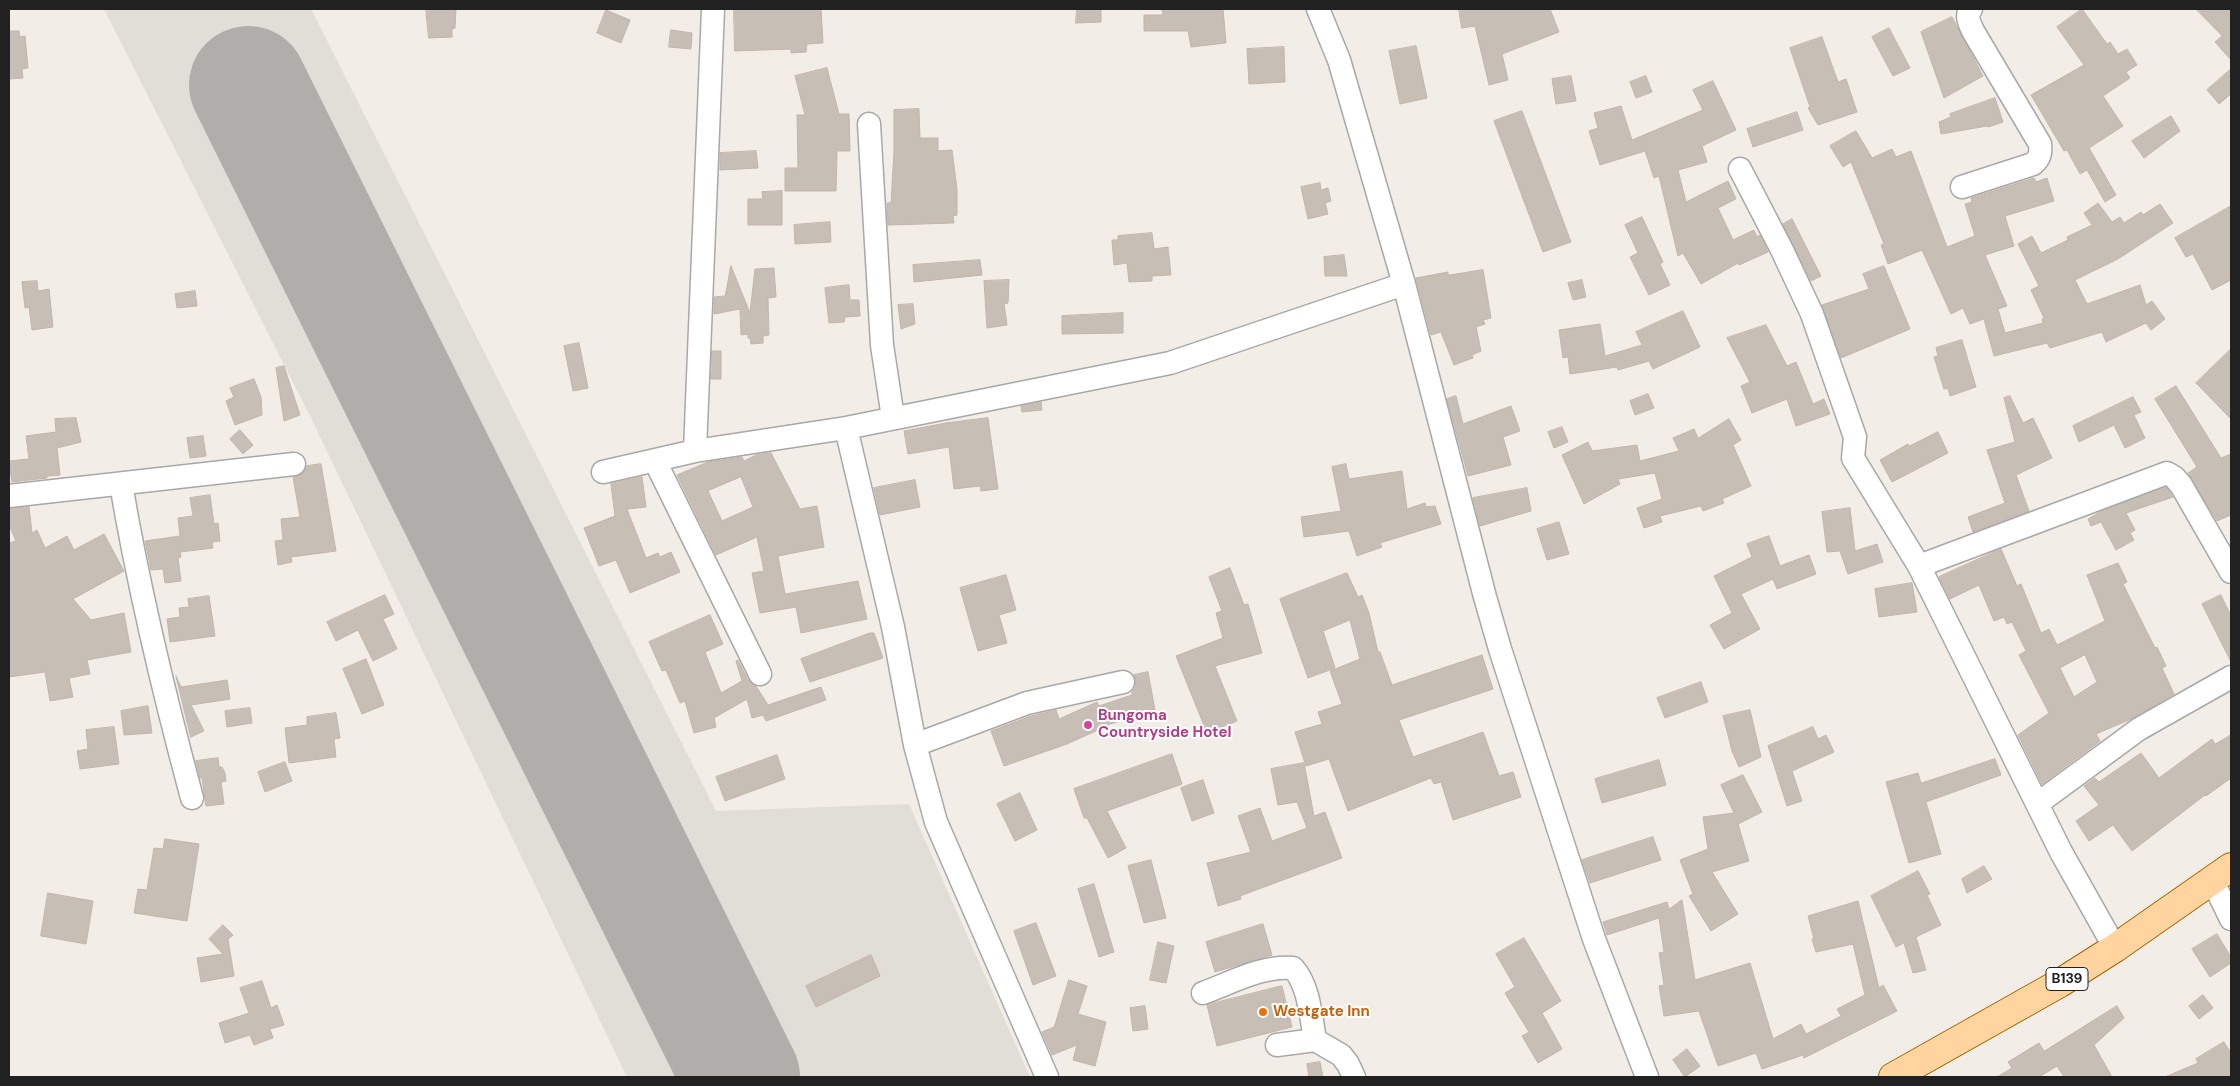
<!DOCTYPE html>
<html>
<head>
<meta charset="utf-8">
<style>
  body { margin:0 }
  #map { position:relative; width:2240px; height:1086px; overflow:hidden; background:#f2eee7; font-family:"DM Sans",sans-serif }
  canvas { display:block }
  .frame { position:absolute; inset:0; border:10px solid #212121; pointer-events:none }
</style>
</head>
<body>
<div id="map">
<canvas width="2240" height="1086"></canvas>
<div class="frame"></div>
</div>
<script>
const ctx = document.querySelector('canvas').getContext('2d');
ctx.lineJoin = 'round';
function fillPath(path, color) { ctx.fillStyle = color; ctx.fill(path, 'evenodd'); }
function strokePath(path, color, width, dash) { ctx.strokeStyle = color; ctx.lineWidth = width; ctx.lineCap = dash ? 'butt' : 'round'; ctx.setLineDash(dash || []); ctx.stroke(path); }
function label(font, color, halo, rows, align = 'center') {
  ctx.font = font + ' "DM Sans",sans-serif'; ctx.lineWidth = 4; ctx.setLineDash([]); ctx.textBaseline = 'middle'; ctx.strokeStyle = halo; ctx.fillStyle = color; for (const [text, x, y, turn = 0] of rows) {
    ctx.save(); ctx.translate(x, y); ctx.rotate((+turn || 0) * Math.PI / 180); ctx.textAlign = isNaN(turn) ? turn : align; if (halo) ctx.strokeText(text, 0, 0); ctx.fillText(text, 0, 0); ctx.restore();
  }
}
const airport = new Path2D(`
  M104 9H311L716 811 909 804 1030 1077H627L311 418Z`);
const runway = new Path2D(`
  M248 85 741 1077`);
const building = new Path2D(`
  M426 9H456L455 28 452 29V37L429 38Z
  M734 9H821L823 43 807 44 806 52 791 53V49L735 51Z
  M1077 9H1101V22L1076 23Z
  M1162 9H1223L1226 43 1191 47 1188 31H1144V15H1163Z
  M1459 9H1550L1559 32 1502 54 1508 80 1489 85 1475 26 1462 28Z
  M2082 9 2107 44 2110 42 2118 54 2127 49 2137 65 2126 72 2130 78 2103 96 2123 126 2089 148 2116 195 2105 202 2087 170 2080 174 2067 150 2064 151 2031 95 2084 65 2057 27Z
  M2196 9H2231V60L2215 42 2222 36Z
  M606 10 630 20 621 43 597 33Z
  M1952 17 1983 76 1944 98 1921 32Z
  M1889 28 1910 68 1893 76 1872 37Z
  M671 30 692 33 691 49 669 47Z
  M9 31H19L20 37 25 36 28 68 22 69 23 78 9 79Z
  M1822 37 1838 82 1846 79 1857 112 1818 125 1808 108 1810 107 1790 48Z
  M1416 46 1427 98 1400 104 1389 51Z
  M1284 47 1285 82 1249 84 1247 49Z
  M827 68 839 114H849L850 151H837L836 191H785V168H798L797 115H805L795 76Z
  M2231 69V94L2219 104 2207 90Z
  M1571 76 1576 101 1556 104 1552 79Z
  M1646 76 1652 92 1636 98 1630 82Z
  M1713 81 1736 130 1702 146 1707 162 1678 170 1686 202 1728 181 1736 199 1718 208 1733 240 1754 230 1757 237 1760 235 1768 252 1739 265 1738 263 1701 284 1683 253 1678 256 1659 176 1654 178 1645 151 1600 165 1589 131 1598 128 1594 113 1621 106 1632 140 1703 110 1693 90Z
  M1995 98 2003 122 1988 127 1987 126 1941 134 1939 122 1951 117 1950 114Z
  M919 109 920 138H938V151L952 150 957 190V215L953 216 954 223 888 225 887 203H891L894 151V110Z
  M1522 111 1571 242 1543 252 1494 121Z
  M1797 112 1803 130 1753 147 1747 129Z
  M2171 116 2180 131 2144 158 2132 141Z
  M1856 131 1872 158 1892 149 1896 157 1911 151 1947 247 1975 236 1965 204 1972 202 1971 198 2034 178 2036 182 2047 178 2054 201 2005 216 2014 246 1985 255 2007 306 1998 309 2005 333 2043 323 2042 319 2044 318 2031 290 2039 286 2018 244 2032 236 2041 253 2068 240 2067 237 2092 225 2084 213 2098 203 2112 222 2120 217 2124 223 2141 212 2143 215 2160 204 2173 223 2118 259 2075 280 2087 304 2140 285 2146 305 2152 301 2165 319 2151 330 2146 323 2106 342 2102 332 2050 348 2047 343 1994 356 1984 319 1970 324 1963 308 1951 314 1922 250 1888 264 1881 245 1884 244 1851 162 1843 167 1830 146Z
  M756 151 758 168 720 170V153Z
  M1320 183 1321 190 1328 188 1331 201 1325 203 1328 214 1308 219 1301 187Z
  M782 191V225H748V199H763L762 192Z
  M2231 206V280L2212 290 2193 254 2186 257 2175 238Z
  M1642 217 1663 262 1660 264 1670 285 1649 295 1630 257 1638 253 1625 225Z
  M1792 219 1821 276 1811 281 1783 224Z
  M830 222 831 242 795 244 794 225Z
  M1152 233 1154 249 1168 247 1171 275 1152 276V281L1129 282 1127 263 1114 265 1112 240H1118V236Z
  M1344 255 1347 276H1325L1324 257Z
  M980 260 982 275 914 282 913 265Z
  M731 266 750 313 755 269 774 268 776 297 768 298 769 335 763 336V343L751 344 750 338H748V334L741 335 740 309 714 314V297L725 296Z
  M1884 266 1910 329 1841 358 1822 305 1869 289 1863 274Z
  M1483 270 1491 318 1483 320 1485 324 1476 327 1481 351 1472 355 1473 358 1454 365 1441 332 1431 335 1416 278 1448 272V275Z
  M1009 280 1008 303 1004 304 1007 325 987 328 984 281Z
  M1582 280 1586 297 1573 300 1568 283Z
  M37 281 38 291 49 289 53 327 32 330 29 307 25 308 22 282Z
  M849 285 850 300H859L860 316 845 317 844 322 829 323 825 288Z
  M195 291 197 306 177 308 175 294Z
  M913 304 915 324 901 329 898 305Z
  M1683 311 1700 347 1653 369 1649 361 1618 370 1617 367 1570 374 1568 357 1563 358 1559 330 1600 324 1605 356 1642 345 1636 332Z
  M1123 313V333L1062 334V316Z
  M1766 325 1787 366 1796 362 1813 404 1824 399 1830 414 1796 426 1787 399 1752 413 1741 386 1750 382 1727 338Z
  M1962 340 1976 387 1950 396 1948 388 1944 389 1934 357 1938 356 1936 348Z
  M579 343 588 388 573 391 564 346Z
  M2231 349V419L2196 383Z
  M712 351H721V379H711Z
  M284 366 300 415 284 421 276 368Z
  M254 379 261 397 262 415 235 425 226 401 234 397 230 388Z
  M2176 386 2221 458 2231 454V515L2217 521 2188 473 2197 467 2155 399Z
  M1648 394 1654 408 1635 415 1630 401Z
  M1456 396 1463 424 1511 406 1520 431 1503 437 1511 465 1468 476 1447 399Z
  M2010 396 2023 423 2033 418 2052 458 2016 475 2029 511 1973 532 1968 517 2005 503 1987 450 2015 442 2004 398Z
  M2133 397 2141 412 2134 415 2145 438 2125 448 2114 425 2079 442 2073 426Z
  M1041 402 1042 410 1022 412 1021 406Z
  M76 418 81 442 57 448 60 475 47 476V478L12 482 9 461 29 459 26 436 56 432 55 419Z
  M988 418 998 489 981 491 980 486 954 489 949 447 908 454 904 431 946 423Z
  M1729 419 1741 440 1733 445 1751 486 1722 499 1724 503 1703 511 1701 506 1660 516 1662 522 1644 528 1637 508 1662 499 1655 473 1618 479 1620 484 1584 504 1562 455 1588 442 1592 451 1637 445 1640 461 1679 451 1673 438 1694 429 1698 438Z
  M1562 427 1568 442 1554 448 1548 432Z
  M240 430 253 445 243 454 230 439Z
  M1938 432 1948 453 1892 482 1880 460 1908 444 1909 446Z
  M203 436 206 456 190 458 187 438Z
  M771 453 800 509 817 506 824 547 778 556 785 594 858 581 867 619 801 633 796 607 760 613 752 573 764 571 757 537 716 555 677 475 708 462 742 457 744 461 756 455ZM741 477 753 507 722 521 708 491Z
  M321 464 336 551 291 557 292 562 278 565 275 541 283 540 281 519 300 517 293 477 302 474 307 466Z
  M1346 464 1349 479 1402 471 1407 509 1425 503 1426 507 1435 506 1441 524 1380 543 1382 547 1357 556 1349 531 1304 537 1301 517 1341 511 1332 467Z
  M642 477 646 507 627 509 646 558 658 553 660 557 671 552 680 572 630 593 616 560 599 566 584 528 615 516 611 484Z
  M915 480 920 507 880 515 874 488Z
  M2166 487 2173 497 2126 513 2135 530 2130 533 2134 540 2116 550 2101 522 2091 526 2088 519 2100 512Z
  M1527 488 1531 511 1480 526 1473 498Z
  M210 495 214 524 218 523 220 541 212 542 213 548 180 552 181 557 178 558 181 581 165 583 163 569 151 570 145 541 180 536 178 518 193 516 190 498Z
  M29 507 32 533 37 530 45 548 67 536 74 550 104 534 124 571 73 599 91 620 124 613 131 652 87 660 90 674 69 678 73 697 50 701 45 672 9 677V543L16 541 9 525V509Z
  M1850 508 1855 551 1877 544 1883 562 1848 574 1840 551 1827 552 1822 512Z
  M1559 522 1569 554 1547 560 1537 529Z
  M1769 536 1780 566 1809 555 1816 574 1777 589 1773 579 1741 594 1760 629 1724 649 1710 625 1732 613 1714 576 1752 557 1747 544Z
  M2001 549 2017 586 2021 584 2041 633 2049 629 2057 645 2105 621 2087 575 2118 563 2127 582 2123 584 2155 648 2157 647 2166 666 2162 668 2174 694 2131 719 2096 734 2100 741 2042 784 2018 735 2049 713 2019 655 2026 651 2012 622 2007 624 2004 617 1994 621 1979 585 1950 599 1939 577ZM2085 655 2097 682 2074 697 2060 668Z
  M1230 568 1244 605 1248 604 1262 653 1215 666 1237 721 1207 733 1176 656 1223 638 1216 613 1222 611 1209 577Z
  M1347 573 1358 597 1362 595 1369 613 1378 652H1380L1392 685 1482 655 1493 689 1399 720 1413 757 1483 732 1499 776 1513 772 1521 797 1453 820 1441 782 1434 784 1431 778 1348 811 1329 759 1306 766 1295 732 1322 724 1318 712 1342 704 1330 671 1360 659 1350 620 1323 631 1335 668 1308 678 1280 599Z
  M1006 575 1016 610 999 615 1007 643 978 651 960 588Z
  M1912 583 1917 612 1879 617 1875 589Z
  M385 595 394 614 383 619 397 649 373 661 358 630 336 641 327 622Z
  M2221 595 2231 616V662L2202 604Z
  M209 596 215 636 170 642 167 619 180 617 179 608 189 607 188 599Z
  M710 615 723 644 705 652 721 693 742 681 736 661 738 660 748 680 756 686 768 705 821 687 826 700 766 721 763 715 752 718 747 699 714 718 716 727 694 733 685 701 680 703 666 670 662 671 649 642Z
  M870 633H874L883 658 810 682 801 659Z
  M366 659 384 705 362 714 343 669Z
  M1148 672 1155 710 1107 725V726L1067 744 1004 766 991 731 1031 716 1056 710 1059 719 1097 702 1099 706 1132 695V692L1136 686 1134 675Z
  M176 676 181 687 227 680 230 699 191 705 204 731 191 737Z
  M1701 682 1708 702 1665 718 1657 698Z
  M148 706 152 733 124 735 121 711Z
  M250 708 252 723 227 727 225 711Z
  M1750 710 1761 757 1739 767 1732 751 1723 716Z
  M336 713 340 738 334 739 336 757 289 763 285 728 307 725V717Z
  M114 727 119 764 80 769 77 751 88 749 86 730Z
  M1813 727 1818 739 1826 735 1834 752 1792 771 1802 801 1787 806 1768 746Z
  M2231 735V778L2206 796 2205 795 2132 851 2113 825 2089 841 2076 821 2099 805 2084 786 2095 778 2099 782 2141 753 2159 778 2212 739 2215 744Z
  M1172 754 1182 784 1107 811 1126 848 1108 858 1087 818H1084L1074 789Z
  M777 755 785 779 725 801 716 777Z
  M218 758 219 767H222L225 773 226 781 221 782 224 804 206 806 202 778H200L196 761Z
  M1995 759 2001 775 1926 802 1941 854 1909 863 1886 782 1918 773 1921 783Z
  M1659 760 1666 785 1602 803 1595 779Z
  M285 762 292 781 265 792 258 772Z
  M1304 763 1314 816 1325 812 1342 858 1240 896 1241 899 1218 906 1207 863 1251 852 1238 816 1260 808 1272 841 1307 828 1297 802 1278 805 1271 769Z
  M1743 775 1762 812 1738 824 1749 861 1712 872 1738 914 1711 931 1689 896 1693 894 1680 860 1708 849 1703 817 1734 813 1721 785Z
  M1203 780 1214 813 1192 821 1181 788Z
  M1020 793 1037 830 1015 841 997 804Z
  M1653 837 1661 860 1590 883 1582 860Z
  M165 839 199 844 187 921 134 913 138 889 147 890 154 848 163 849Z
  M1151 860 1166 918 1144 923 1128 866Z
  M1984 866 1992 879 1967 893 1962 879Z
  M1918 871 1930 894 1927 895 1941 925 1916 937 1926 970 1913 973 1904 943 1896 947 1871 896Z
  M1094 884 1114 952 1099 957 1078 889Z
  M48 893 93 901 86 944 41 936Z
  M1682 900 1695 980 1750 963 1773 1039 1801 1024 1806 1034 1841 1016 1837 1009 1865 995 1853 944 1816 952 1812 939H1814L1808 916 1858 901 1879 988 1883 985 1897 1011 1804 1058 1803 1055 1762 1069 1756 1053 1718 1066 1699 1011 1664 1016 1659 986 1664 985 1659 953 1664 952 1659 918 1607 935 1603 922 1667 902 1669 909Z
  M1036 923 1056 976 1033 985 1014 931Z
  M1263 924 1272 955 1215 972 1206 942Z
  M223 925 233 935 228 939 234 976 201 982 197 958 223 954 209 939Z
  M2217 934 2231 957V963L2210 977 2192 949Z
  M1524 938 1561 1001 1542 1013 1562 1049 1538 1063 1522 1036 1529 1032 1505 993 1515 987 1496 954Z
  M1158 942 1174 946 1166 983 1150 980Z
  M871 955 880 976 816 1007 806 986Z
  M1069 980 1087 986 1078 1014 1106 1022 1095 1066 1073 1060 1077 1045 1052 1055 1042 1032 1054 1027Z
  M262 981 271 1008 277 1005 284 1025 270 1029 273 1038 254 1045 250 1035 225 1043 219 1023 249 1013 240 988Z
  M1282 986 1292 1027 1217 1046 1207 1005Z
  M2203 995 2213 1008 2199 1019 2189 1006Z
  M1145 1006 1148 1029 1133 1031 1130 1008Z
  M2117 1006 2124 1018 2094 1045 2112 1077H2064L2057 1066 2039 1077H1997L2012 1068 2008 1062 2039 1043 2044 1051Z
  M2224 1042 2231 1053V1077H2165L2198 1063 2196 1059Z
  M1687 1049 1700 1066 1685 1077 1673 1060Z
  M1320 1062 1323 1077H1309L1307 1064Z`);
const minor = new Path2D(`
  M1318 9 1339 60 1404 284
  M869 124 882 345 893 418
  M1740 169 1782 250 1812 314 1855 437 1853 458 1919 566 2167 473 2174 477 2181 485 2231 572
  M1962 187 2033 164C2040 158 2041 153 2040 144L1973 31C1970 24 1965 16 1971 9
  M846 428 893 627 915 745 1027 703 1123 682
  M695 451 713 9
  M655 461 760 674
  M603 472 695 451 846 428 1170 363 1404 284 1485 597 1500 649 1594 939 1647 1077
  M121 484C139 590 164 694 192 798
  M9 496 294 464
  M1919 566 2061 852 2115 948
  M915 745 936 822 1047 1077
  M2037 804 2139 729 2231 677
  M2212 880 2231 919
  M1203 993C1231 983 1262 965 1293 968 1309 985 1311 1017 1315 1040
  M1277 1045 1315 1040 1341 1055 1348 1064 1354 1077`);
const major = new Path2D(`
  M1893 1077 2060 983 2115 948 2231 867`);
const markers = [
  [1088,725,5,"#d1479c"],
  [1263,1012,5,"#e8710a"]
];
const shields = [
  [2067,979,42]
];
const shieldNames = [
  ["B139",2067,979]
];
const hotelNames = [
  ["Bungoma",1098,716],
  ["Countryside Hotel",1098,733]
];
const foodNames = [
  ["Westgate Inn",1273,1012]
];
fillPath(airport, '#e1ded8');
strokePath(runway, '#b0aeab', 118);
fillPath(building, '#c7beb6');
strokePath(building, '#c5b4a8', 1);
strokePath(minor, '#a8a8a8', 25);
strokePath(major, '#9e6800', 30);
strokePath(minor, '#fff', 22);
strokePath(major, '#ffd49f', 28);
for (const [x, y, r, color] of markers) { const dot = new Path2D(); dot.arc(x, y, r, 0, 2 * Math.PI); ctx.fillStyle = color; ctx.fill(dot); strokePath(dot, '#fff', 2); }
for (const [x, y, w] of shields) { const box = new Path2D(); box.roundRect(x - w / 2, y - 11.5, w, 23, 4); ctx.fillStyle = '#fff'; ctx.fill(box); strokePath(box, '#212121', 1); }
label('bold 14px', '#212121', null, shieldNames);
label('bold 15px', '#b23c85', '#fff', hotelNames, 'left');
label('bold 15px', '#c56008', '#fff', foodNames, 'left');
</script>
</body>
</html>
